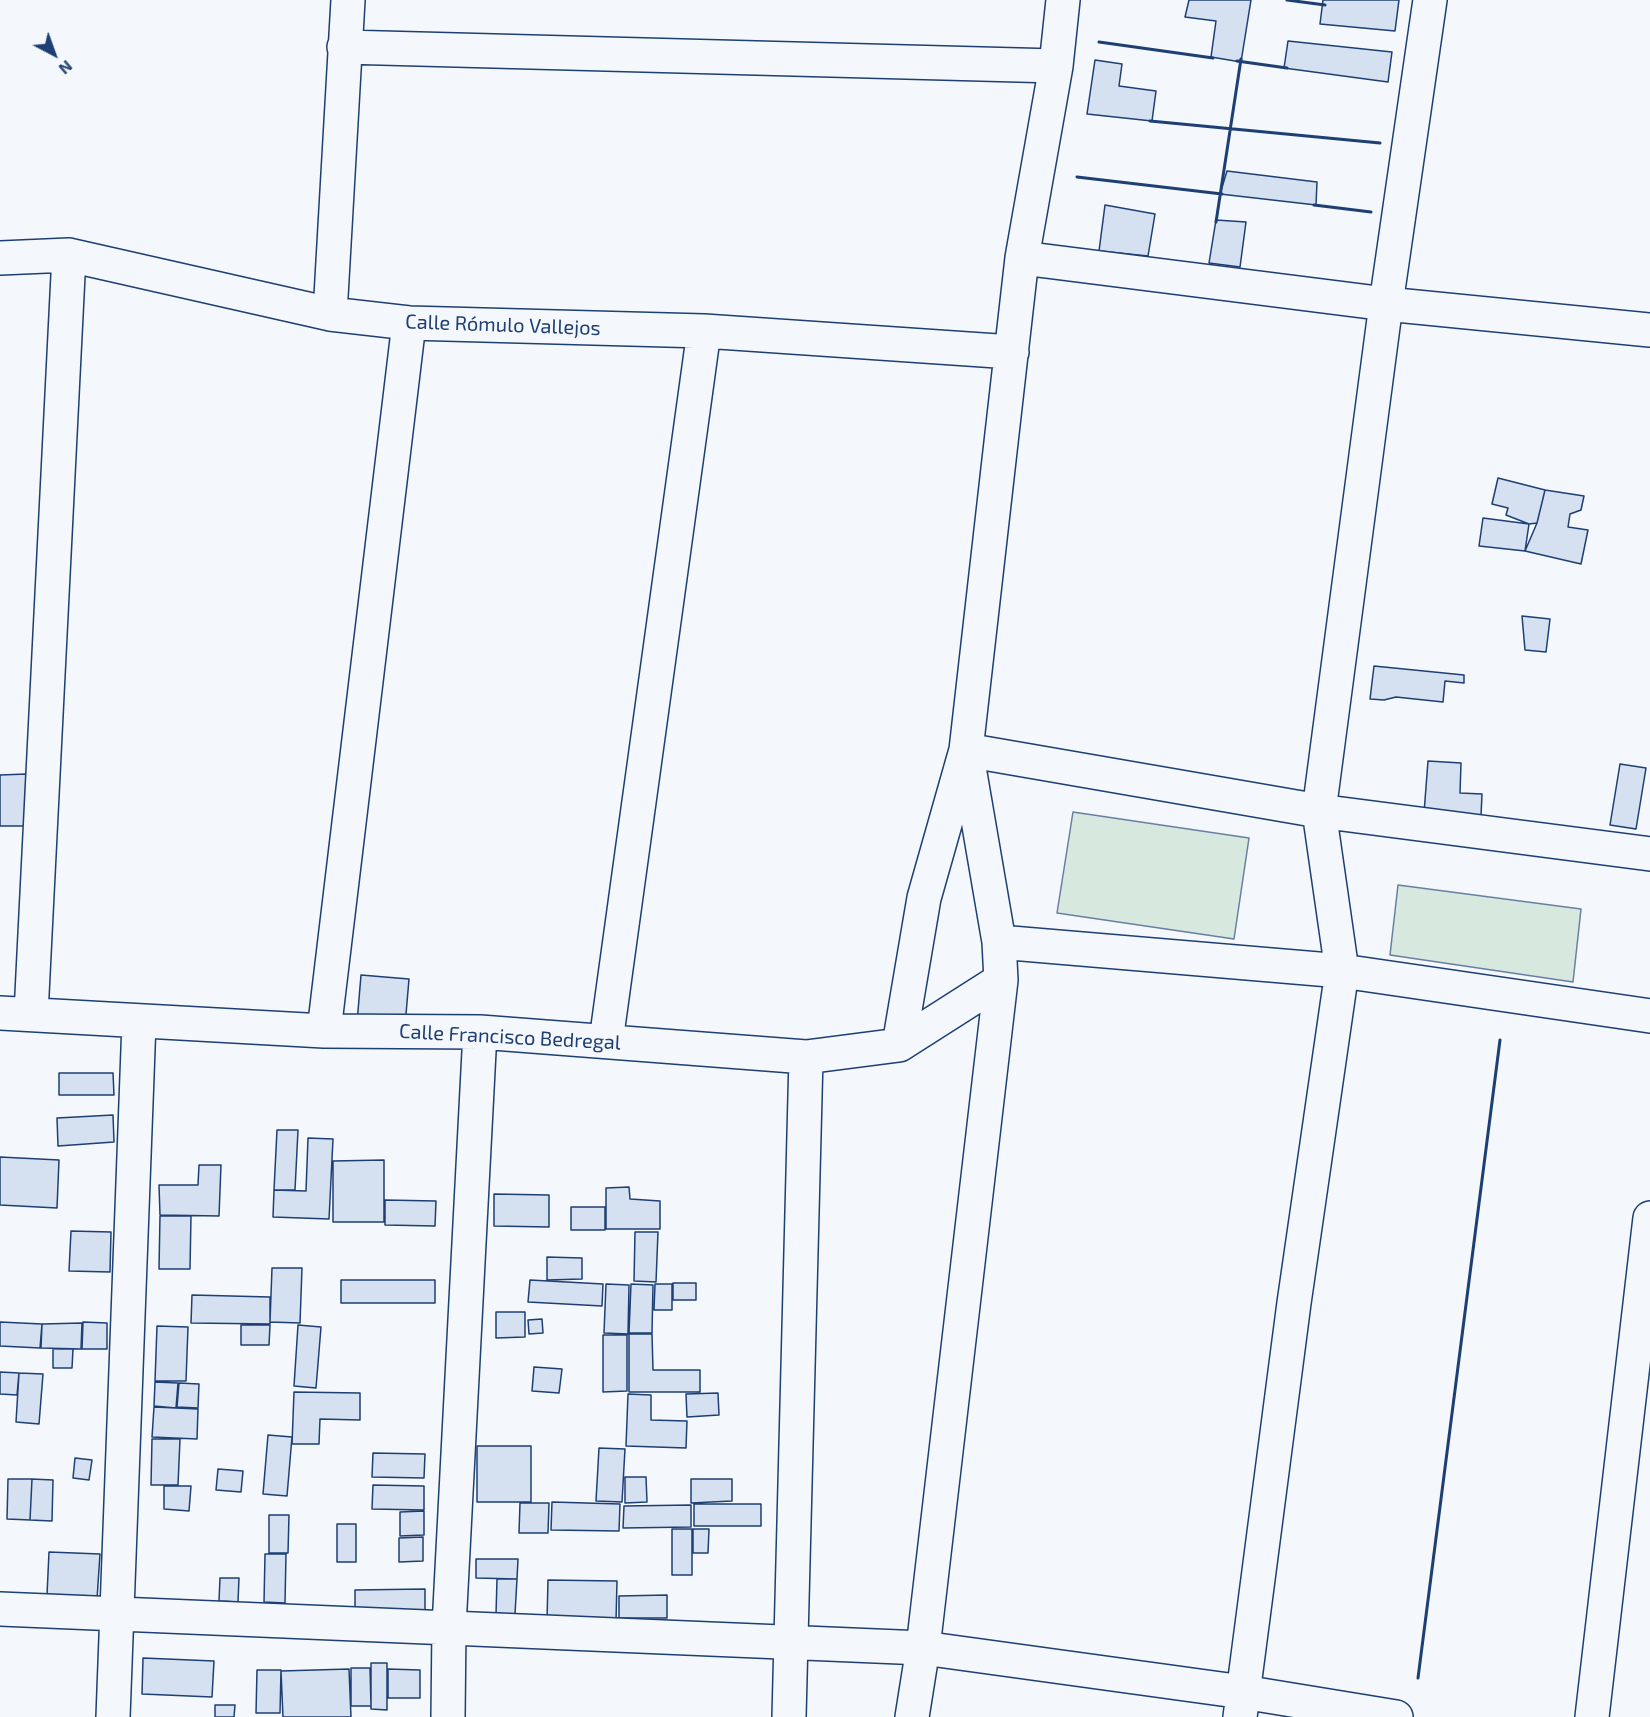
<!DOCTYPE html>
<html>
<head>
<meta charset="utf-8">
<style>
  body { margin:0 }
  #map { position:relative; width:1650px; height:1717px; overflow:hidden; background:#f4f7fb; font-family:"Exo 2",sans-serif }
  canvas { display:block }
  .north { position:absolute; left:24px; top:24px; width:60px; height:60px; -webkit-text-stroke:4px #f4f7fb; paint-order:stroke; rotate:139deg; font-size:16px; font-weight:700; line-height:24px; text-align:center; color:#1d3f73 }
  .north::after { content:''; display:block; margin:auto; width:21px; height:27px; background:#1d3f73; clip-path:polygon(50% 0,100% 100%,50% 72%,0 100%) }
</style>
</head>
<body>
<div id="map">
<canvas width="1650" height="1717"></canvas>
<div class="north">N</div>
</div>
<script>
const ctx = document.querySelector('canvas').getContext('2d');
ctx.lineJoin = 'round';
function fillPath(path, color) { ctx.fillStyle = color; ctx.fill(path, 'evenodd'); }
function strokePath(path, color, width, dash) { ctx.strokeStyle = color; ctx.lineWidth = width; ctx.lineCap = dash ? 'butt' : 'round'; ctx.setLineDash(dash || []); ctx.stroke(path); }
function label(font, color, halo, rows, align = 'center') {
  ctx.font = font + ' "Exo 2",sans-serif'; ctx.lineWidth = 4.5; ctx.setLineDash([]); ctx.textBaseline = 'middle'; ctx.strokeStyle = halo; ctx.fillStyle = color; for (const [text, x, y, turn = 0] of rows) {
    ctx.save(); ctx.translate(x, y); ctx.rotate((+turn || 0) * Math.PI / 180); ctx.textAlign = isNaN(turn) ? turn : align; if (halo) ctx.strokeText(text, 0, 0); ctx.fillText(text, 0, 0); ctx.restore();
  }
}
const green = new Path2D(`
  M1073 812 1249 838 1234 939 1057 913Z
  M1398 885 1581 909 1573 982 1390 955Z`);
const building = new Path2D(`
  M1189 0H1251L1241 62 1211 57 1216 21 1185 17Z
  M1323 0H1399L1395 31 1320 24Z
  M1288 41 1392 52 1388 82 1284 68Z
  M1095 60 1122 64 1119 86 1156 91 1152 121 1087 114Z
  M1227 171 1317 182 1316 205 1220 194Z
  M1105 205 1155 214 1148 256 1099 251Z
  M1216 220 1246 222 1240 267 1209 263Z
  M1498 478 1545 490 1537 523 1529 524 1506 515 1508 508 1492 504Z
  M1545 490 1584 496 1581 510 1570 514 1568 527 1588 530 1581 564 1525 551 1537 523Z
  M1483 518 1529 524 1525 551 1479 546Z
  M1522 616 1550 619 1546 652 1525 650Z
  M1374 666 1464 675V683L1445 681 1443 702 1396 697 1384 700 1370 699Z
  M1428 761 1461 763 1460 793 1482 794 1481 816 1424 813Z
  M1620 764 1646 768 1636 829 1610 825Z
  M27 774V826H0V775Z
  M361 975 409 979 405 1026 357 1023Z
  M59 1073H113L114 1095H59Z
  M113 1115 114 1142 58 1146 57 1118Z
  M277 1130H298L295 1190H274Z
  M308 1138 333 1139 329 1219 273 1217 274 1190 306 1191Z
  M0 1157 59 1160 57 1208 0 1205Z
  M384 1160V1222H333V1161Z
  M199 1165H221L219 1216 160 1215 159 1185H198Z
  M629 1187 630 1199 660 1201V1229H606V1188Z
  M494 1194 549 1195V1227L494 1226Z
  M385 1200 436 1201 435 1226 385 1225Z
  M571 1207H605V1230H571Z
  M160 1216H191L190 1269H159Z
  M71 1231 111 1232 110 1272 69 1271Z
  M635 1232H658L656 1282 634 1281Z
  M547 1257 582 1258V1279L547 1280Z
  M272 1268H302L300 1323 270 1322Z
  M341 1280H435V1303H341Z
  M530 1280 603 1284 602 1306 528 1302Z
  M673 1283H696V1300H673Z
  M606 1284 629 1285 628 1334 604 1333Z
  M631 1284 653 1285 652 1333H629Z
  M655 1284H672V1310H654Z
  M192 1295 270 1297V1324L191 1323Z
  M496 1312H525V1337L496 1338Z
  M542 1319 543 1333 529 1334 528 1320Z
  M0 1322 42 1324 40 1348 0 1346Z
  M83 1322 107 1323V1349H82Z
  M82 1323 81 1349 41 1348 42 1324Z
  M241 1325H270L269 1345H241Z
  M298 1325 321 1327 316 1388 294 1386Z
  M157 1326 188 1327 186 1381H155Z
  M629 1334H652L653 1370H700V1392H629Z
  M603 1335H627V1391L603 1392Z
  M53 1349H73L72 1368H53Z
  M534 1367 562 1369 559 1393 532 1391Z
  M0 1372 19 1373 17 1395 0 1394Z
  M19 1373 43 1374 39 1424 16 1422Z
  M155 1382 178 1383 176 1408 154 1406Z
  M179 1383 199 1384 198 1408 177 1407Z
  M294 1392 360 1393V1420L320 1419 319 1444H292Z
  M718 1393 719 1415 687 1417 686 1394Z
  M628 1394 651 1395V1420L687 1421 686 1448 626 1446Z
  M154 1407 198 1409 197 1439 152 1437Z
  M268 1435 292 1437 287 1496 263 1494Z
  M152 1439H180L178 1485H151Z
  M477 1446H531V1502H477Z
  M599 1448 625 1449 622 1502 596 1501Z
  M373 1453 425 1454 424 1478 372 1477Z
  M75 1458 92 1460 89 1480 73 1478Z
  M218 1469 243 1471 241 1492 216 1490Z
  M625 1477H646L647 1502 625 1503Z
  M8 1479H32L30 1520 7 1519Z
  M32 1479 53 1480 52 1521 30 1520Z
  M691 1479H732V1501L691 1503Z
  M373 1485 424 1486V1510L372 1509Z
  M164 1486H191L189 1511 164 1509Z
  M552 1502 620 1504 619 1531 551 1530Z
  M520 1503H549L548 1533H519Z
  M694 1504H761V1526H694Z
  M691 1505V1527L623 1528 624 1506Z
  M424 1511V1535L400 1536V1512Z
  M269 1515H289L288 1553H269Z
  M337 1524H356V1562H337Z
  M672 1529H692V1575H672Z
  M693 1529H709L708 1553H693Z
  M423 1537V1561L399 1562V1538Z
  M49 1552 100 1554 97 1599 47 1595Z
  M265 1554H286L285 1603 264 1602Z
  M476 1559H518L517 1579 476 1578Z
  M220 1578H239L238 1602 219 1601Z
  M497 1579H517L515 1614H496Z
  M548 1580 617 1581 616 1621 547 1620Z
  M425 1589V1611L355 1612V1590Z
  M667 1595V1618H619V1596Z
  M143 1658 214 1661 212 1697 142 1694Z
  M371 1663H387V1710L371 1709Z
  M351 1668H370L371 1706H351Z
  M349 1669 351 1717H283L281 1671Z
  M388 1669 420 1670V1698H388Z
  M257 1670H281L280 1713H256Z
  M215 1705H235L234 1717H215Z`);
const minor = new Path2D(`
  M344 47 1056 66
  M0 258 69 255 330 314 409 323 704 331 1012 352
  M1022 258 1386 304 1650 330
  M330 314 348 0
  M999 942 1342 971 1650 1016
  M0 1013 324 1031 480 1032 806 1057 899 1045 1001 980
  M31 1014 69 255
  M324 1031 409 323
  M606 1041 704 331
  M899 1045 924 898 966 750 1319 811 1650 854
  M0 1609 923 1648 1243 1692 1396 1717
  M113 1717 139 1022
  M448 1717 449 1627 480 1032
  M789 1717 806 1057
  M912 1717 923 1648 1001 980 999 942 966 750 1022 258 1056 66 1063 0
  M1240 1717 1294 1303 1342 971 1319 811 1386 304 1430 0
  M1592 1717 1650 1218`);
const wall = new Path2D(`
  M1287 0 1325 5
  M1099 42 1213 58
  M1237 61 1287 68
  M1150 121 1380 143
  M1077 177 1222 194
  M1314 205 1371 212
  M1216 222 1241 59
  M1418 1678 1500 1040`);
const streetNames = [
  ["Calle Rómulo Vallejos",503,325,2],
  ["Calle Francisco Bedregal",510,1037,3]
];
fillPath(green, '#d7e8df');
strokePath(green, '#687fa3', 1.5);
fillPath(building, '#d5e0f0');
strokePath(building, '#1d3f73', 1.5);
strokePath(minor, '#1d3f73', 36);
strokePath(minor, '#f4f7fb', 33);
strokePath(wall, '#1d3f73', 3);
label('20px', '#1d3f73', '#f4f7fb', streetNames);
</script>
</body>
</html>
